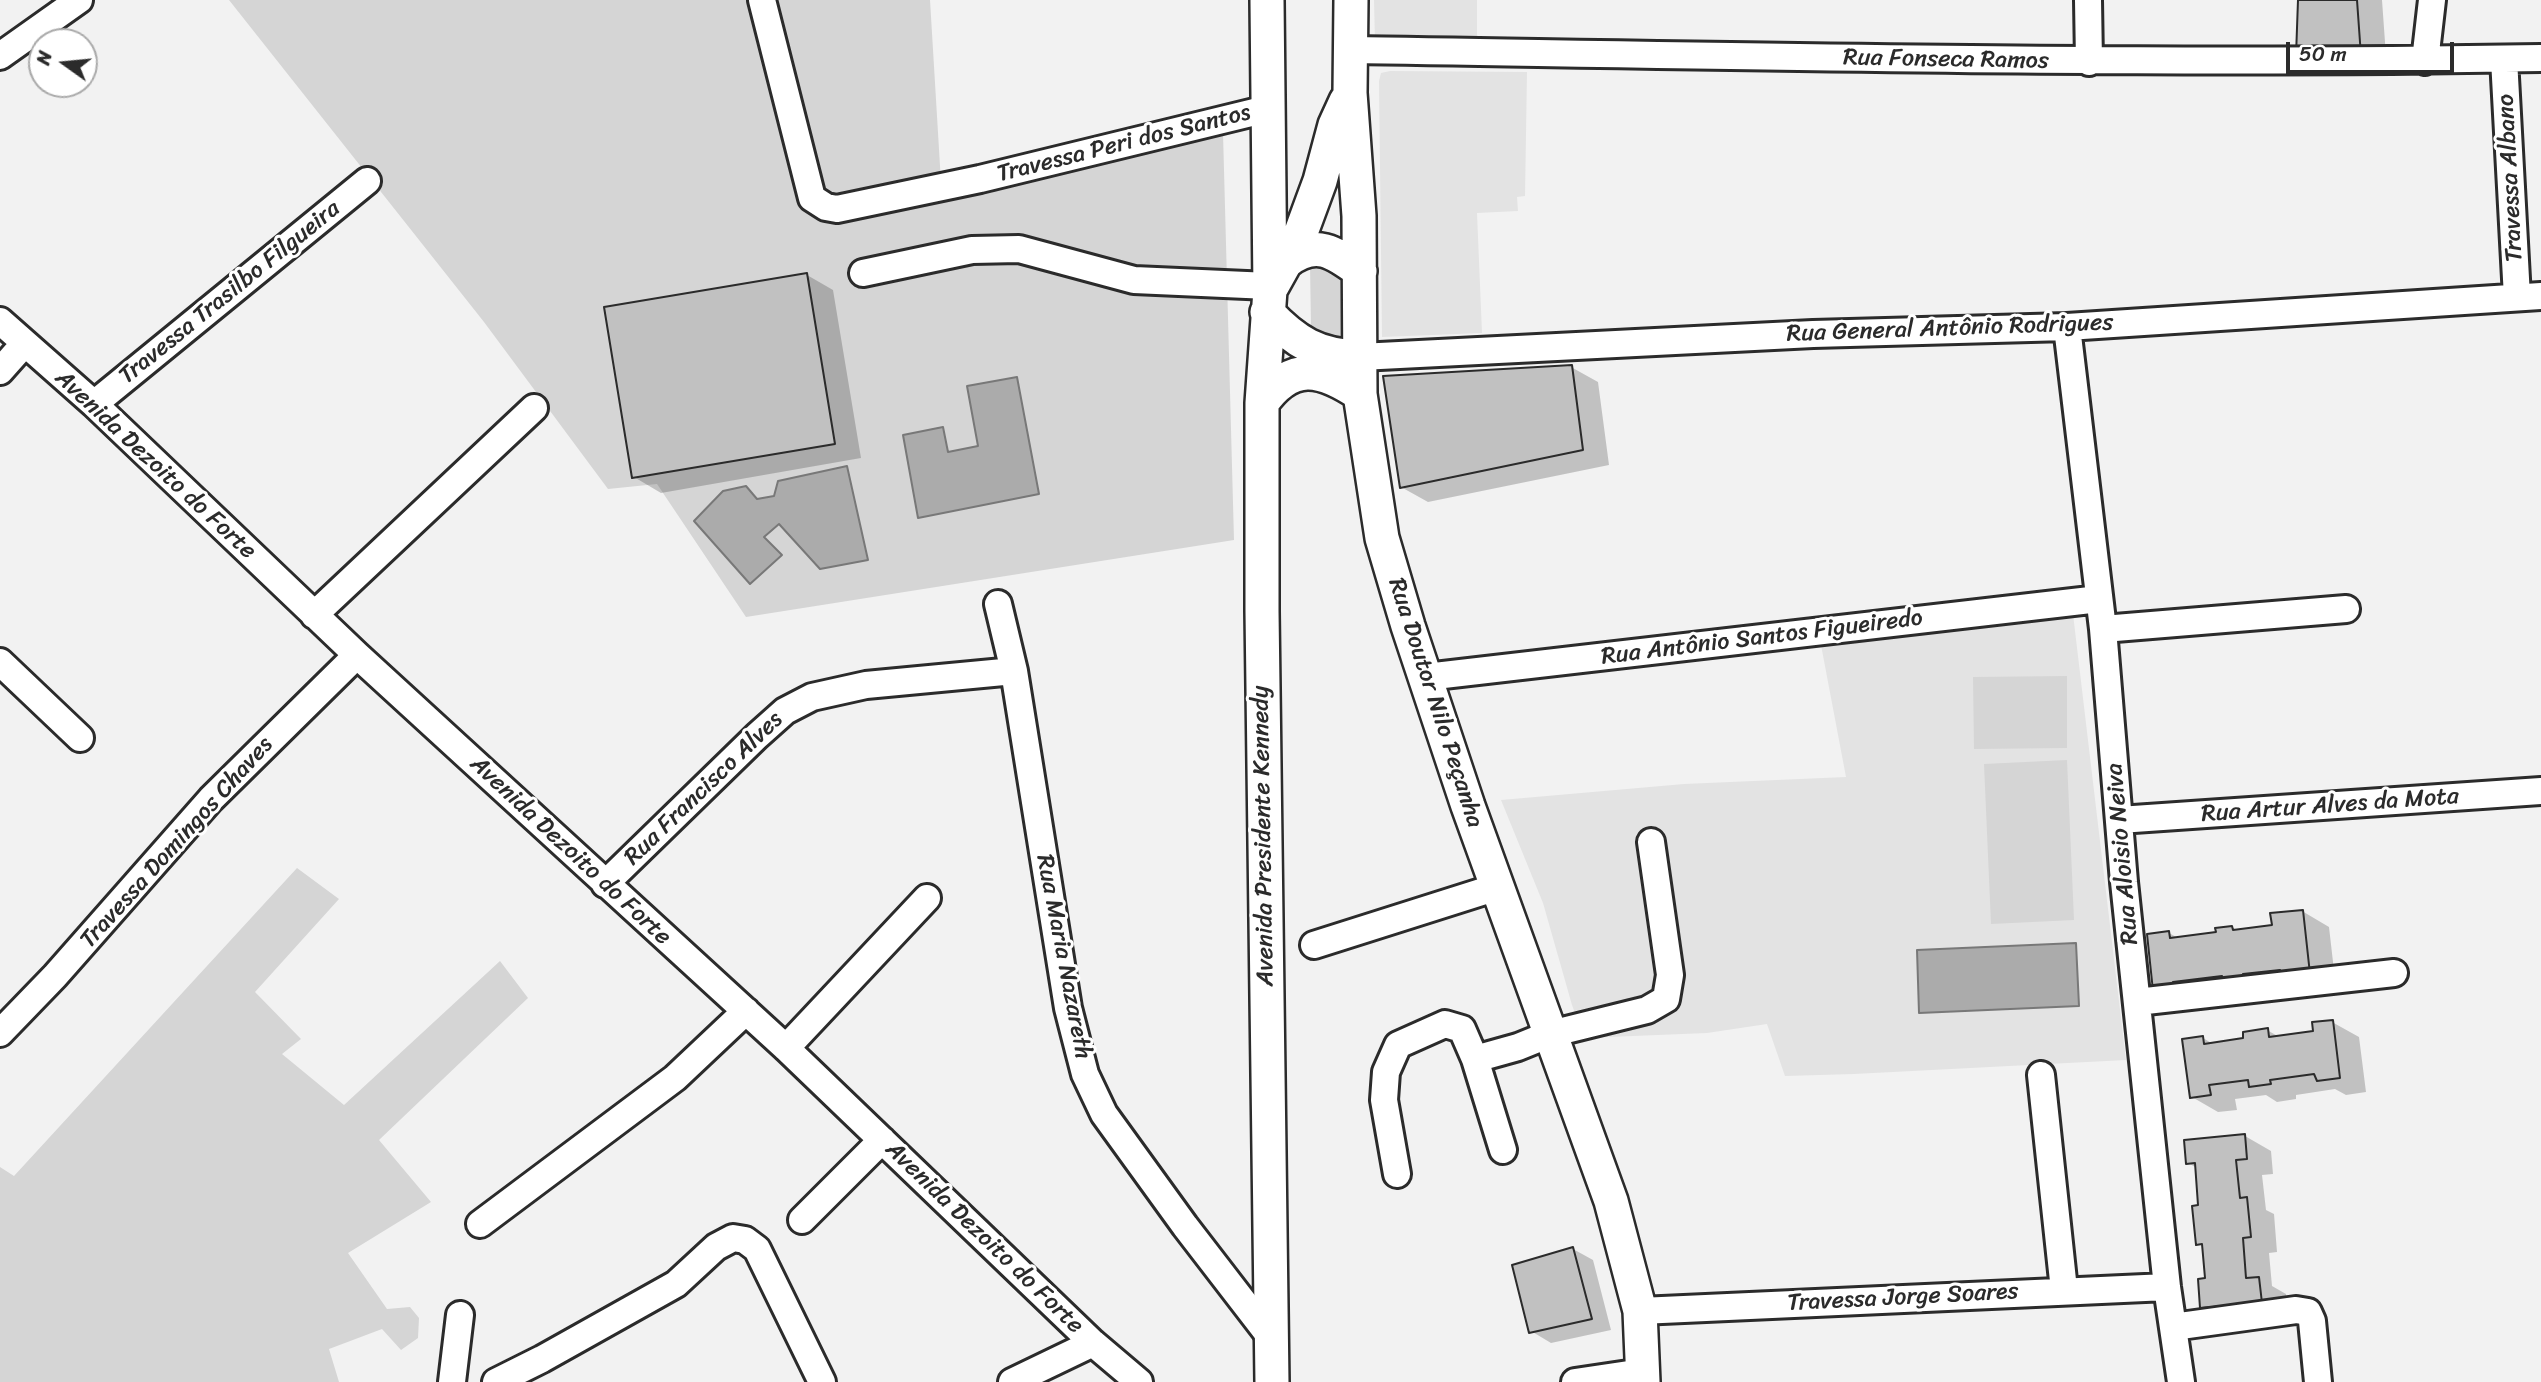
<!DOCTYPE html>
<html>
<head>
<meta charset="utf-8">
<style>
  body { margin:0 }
  #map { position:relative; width:2541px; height:1382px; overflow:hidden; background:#f2f2f2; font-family:Sriracha,sans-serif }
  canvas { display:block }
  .north { position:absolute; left:28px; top:28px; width:70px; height:70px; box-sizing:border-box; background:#fff; border:2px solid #aaa; border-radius:50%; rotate:285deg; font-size:19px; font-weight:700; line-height:28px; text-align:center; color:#2b2b2b }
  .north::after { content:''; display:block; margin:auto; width:24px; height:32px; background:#2b2b2b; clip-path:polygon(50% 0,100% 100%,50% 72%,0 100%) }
  .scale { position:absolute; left:2286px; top:42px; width:168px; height:32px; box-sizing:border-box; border:4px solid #2b2b2b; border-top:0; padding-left:9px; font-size:21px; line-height:24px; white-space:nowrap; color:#2b2b2b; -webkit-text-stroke:5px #fff; paint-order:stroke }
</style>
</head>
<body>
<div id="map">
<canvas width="2541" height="1382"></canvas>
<div class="north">N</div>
<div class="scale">50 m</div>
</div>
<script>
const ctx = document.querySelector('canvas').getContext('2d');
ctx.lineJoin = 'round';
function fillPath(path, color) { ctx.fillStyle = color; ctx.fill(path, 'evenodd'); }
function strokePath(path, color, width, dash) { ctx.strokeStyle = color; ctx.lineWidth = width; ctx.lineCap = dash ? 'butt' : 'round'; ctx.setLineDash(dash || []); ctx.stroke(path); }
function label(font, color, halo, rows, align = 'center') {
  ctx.font = font + ' Sriracha,sans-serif'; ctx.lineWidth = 6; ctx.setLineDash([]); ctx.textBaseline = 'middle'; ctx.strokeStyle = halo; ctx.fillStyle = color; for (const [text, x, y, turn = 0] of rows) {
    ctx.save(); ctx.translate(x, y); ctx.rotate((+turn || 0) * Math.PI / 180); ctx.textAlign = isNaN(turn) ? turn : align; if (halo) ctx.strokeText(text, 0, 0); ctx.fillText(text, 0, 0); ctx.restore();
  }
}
const built = new Path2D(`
  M1374 0H1477V41L1375 42Z
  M1390 71 1527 72 1525 196 1517 197 1518 211 1477 213 1482 333 1382 337 1379 81 1381 73Z
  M2073 614 2126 1060 1854 1074 1785 1076 1767 1024 1707 1033 1584 1038 1572 1005 1543 903 1501 800 1684 784 1846 777 1821 645Z`);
const green = new Path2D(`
  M229 0H930L942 199 1223 133 1234 540 746 617 657 484 608 489 484 322Z
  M1312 260 1346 278V342L1320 344 1311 327 1310 264Z
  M2067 676V748L1974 749 1973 677Z
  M2067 760 2074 920 1991 924 1984 764Z
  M297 868 339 899 255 992 301 1039 282 1054 344 1105 500 961 528 998 379 1140 431 1202 348 1253 387 1309 410 1307 419 1318 418 1338 401 1350 382 1329 329 1349 339 1382H0V1167L14 1176Z`);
const water = new Path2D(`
  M1017 377 1039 494 918 518 903 435 943 427 948 452 978 446 967 386Z
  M847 466 868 560 820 569 779 524 764 537 782 555 750 584 694 521 723 491 746 486 757 499 774 496 778 481Z
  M2076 943 2079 1006 1919 1013 1917 950Z`);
const shadow = new Path2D(`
  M2300 0H2382L2387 70Z
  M807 275 833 290 861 458 661 493 634 477Z
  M1571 367 1598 382 1609 465 1428 502 1401 487Z
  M2302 911 2329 927 2336 988 2155 990 2169 933 2178 938 2218 934 2232 927 2238 931 2274 926Z
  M2332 1022 2359 1037 2366 1092 2346 1095 2335 1089 2296 1095V1099L2277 1102 2266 1095 2235 1099 2237 1110 2218 1112 2192 1097 2203 1038 2213 1044 2245 1040 2267 1030 2281 1038 2315 1033Z
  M2245 1136 2271 1151 2273 1174 2262 1175 2266 1210 2274 1214 2277 1252 2269 1253 2272 1286 2286 1294 2288 1317 2229 1323 2202 1307 2207 1280 2204 1247 2198 1243 2200 1207 2197 1168 2188 1163Z
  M1573 1249 1593 1260 1611 1330 1551 1343 1531 1331Z`);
const building = new Path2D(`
  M2298 0H2357L2361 56H2296Z
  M807 273 835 444 632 478 604 307Z
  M1572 365 1583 450 1400 488 1383 376Z
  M2303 910 2310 974 2281 977 2280 970 2243 974 2244 981 2223 983 2222 976 2173 982 2174 988 2153 991 2147 934 2169 931 2170 938 2216 932 2215 928 2232 926 2233 930 2272 925 2270 913Z
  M2333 1020 2340 1078 2317 1081 2314 1074 2270 1080 2271 1084 2249 1087 2248 1080 2209 1085 2211 1095 2190 1098 2182 1039 2203 1036 2204 1044 2243 1038V1032L2268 1028 2269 1037 2313 1031 2312 1022Z
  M2245 1134 2247 1159 2236 1160 2240 1198 2247 1197 2251 1237 2243 1238 2246 1278 2259 1277 2262 1303 2200 1308 2198 1279 2205 1278 2202 1244 2196 1245 2192 1206 2198 1205 2195 1163 2186 1164 2184 1140Z
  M1573 1247 1592 1319 1529 1333 1512 1265Z`);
const minor = new Path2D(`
  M762 0 812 198 826 207 837 209 980 179 1267 109
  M2088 0 2089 62
  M1350 50C1747 56 2144 65 2541 58
  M0 56 79 0
  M2504 59 2517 297
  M2425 61 2432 0
  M863 273 972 250 1019 249 1134 280 1269 286
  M0 321 94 404 357 655 786 1048 1093 1343 1139 1382
  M2067 327 2103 629 2124 882 2167 1287 2181 1382
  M1360 357 1813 334 2067 327 2541 296
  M0 371 24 344
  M94 404 367 181
  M998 604 1014 671 1068 1008 1085 1074 1104 1114 1185 1226 1272 1339
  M314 615 534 408
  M2103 629 2346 609
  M0 662 80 738
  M1426 677 2099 599
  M2119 820 2541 791
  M605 884 757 736 785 711 812 697 866 685 1014 671
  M1314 945 1497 887
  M2137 1002 2394 973
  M0 1033 55 976 211 799 357 655
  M786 1048 927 898
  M1475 1059 1518 1047 1550 1034 1647 1010 1666 999 1670 975 1651 842
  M2041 1075 2064 1290
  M1397 1174 1384 1100 1386 1072 1398 1045 1445 1024 1462 1029 1475 1059 1503 1150
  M802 1220 882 1140
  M480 1224 675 1078 746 1011
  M1640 1311 2167 1287
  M2173 1327 2296 1310 2308 1312 2312 1321 2318 1382
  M452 1382 460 1315
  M496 1382 542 1359 676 1284 716 1247 733 1238 745 1240 757 1249 822 1382
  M1012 1382 1093 1343
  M1575 1382 1642 1372`);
const major = new Path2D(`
  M1267 0 1270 290 1262 403V611L1272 1382
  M1351 0 1350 93 1359 216 1360 394 1382 538 1408 626 1468 806 1611 1201 1640 1311 1643 1382
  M1287 261C1316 239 1334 252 1360 271
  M1270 290 1299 238 1320 181 1335 125 1346 101
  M1267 312C1295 342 1318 356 1360 357
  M1262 403C1292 361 1321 368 1360 394`);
const streetNames = [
  ["Rua Fonseca Ramos",1946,60,1],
  ["Travessa Peri dos Santos",1124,144,-14],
  ["Travessa Albano",2511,178,-93],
  ["Travessa Trasilbo Filgueira",230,293,-39],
  ["Rua General Antônio Rodrigues",1950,329,-2],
  ["Avenida Dezoito do Forte",155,465,43],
  ["Rua Antônio Santos Figueiredo",1762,638,-7],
  ["Rua Doutor Nilo Peçanha",1435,703,72],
  ["Rua Francisco Alves",704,789,-44],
  ["Rua Artur Alves da Mota",2330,806,-4],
  ["Avenida Presidente Kennedy",1264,836,-91],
  ["Travessa Domingos Chaves",177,843,-48],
  ["Avenida Dezoito do Forte",570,851,43],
  ["Rua Aloisio Neiva",2123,854,-95],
  ["Rua Maria Nazareth",1063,957,79],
  ["Avenida Dezoito do Forte",984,1238,44],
  ["Travessa Jorge Soares",1903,1298,-3]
];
fillPath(built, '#e3e3e3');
fillPath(green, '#d5d5d5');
fillPath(water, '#ababab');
strokePath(water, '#787878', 2);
fillPath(shadow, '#0003');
fillPath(building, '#c1c1c1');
strokePath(building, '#2b2b2b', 2);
strokePath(minor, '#2b2b2b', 32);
strokePath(major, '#2b2b2b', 38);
strokePath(minor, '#fff', 26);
strokePath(major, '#fff', 33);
label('24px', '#2b2b2b', '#fff', streetNames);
</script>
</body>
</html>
